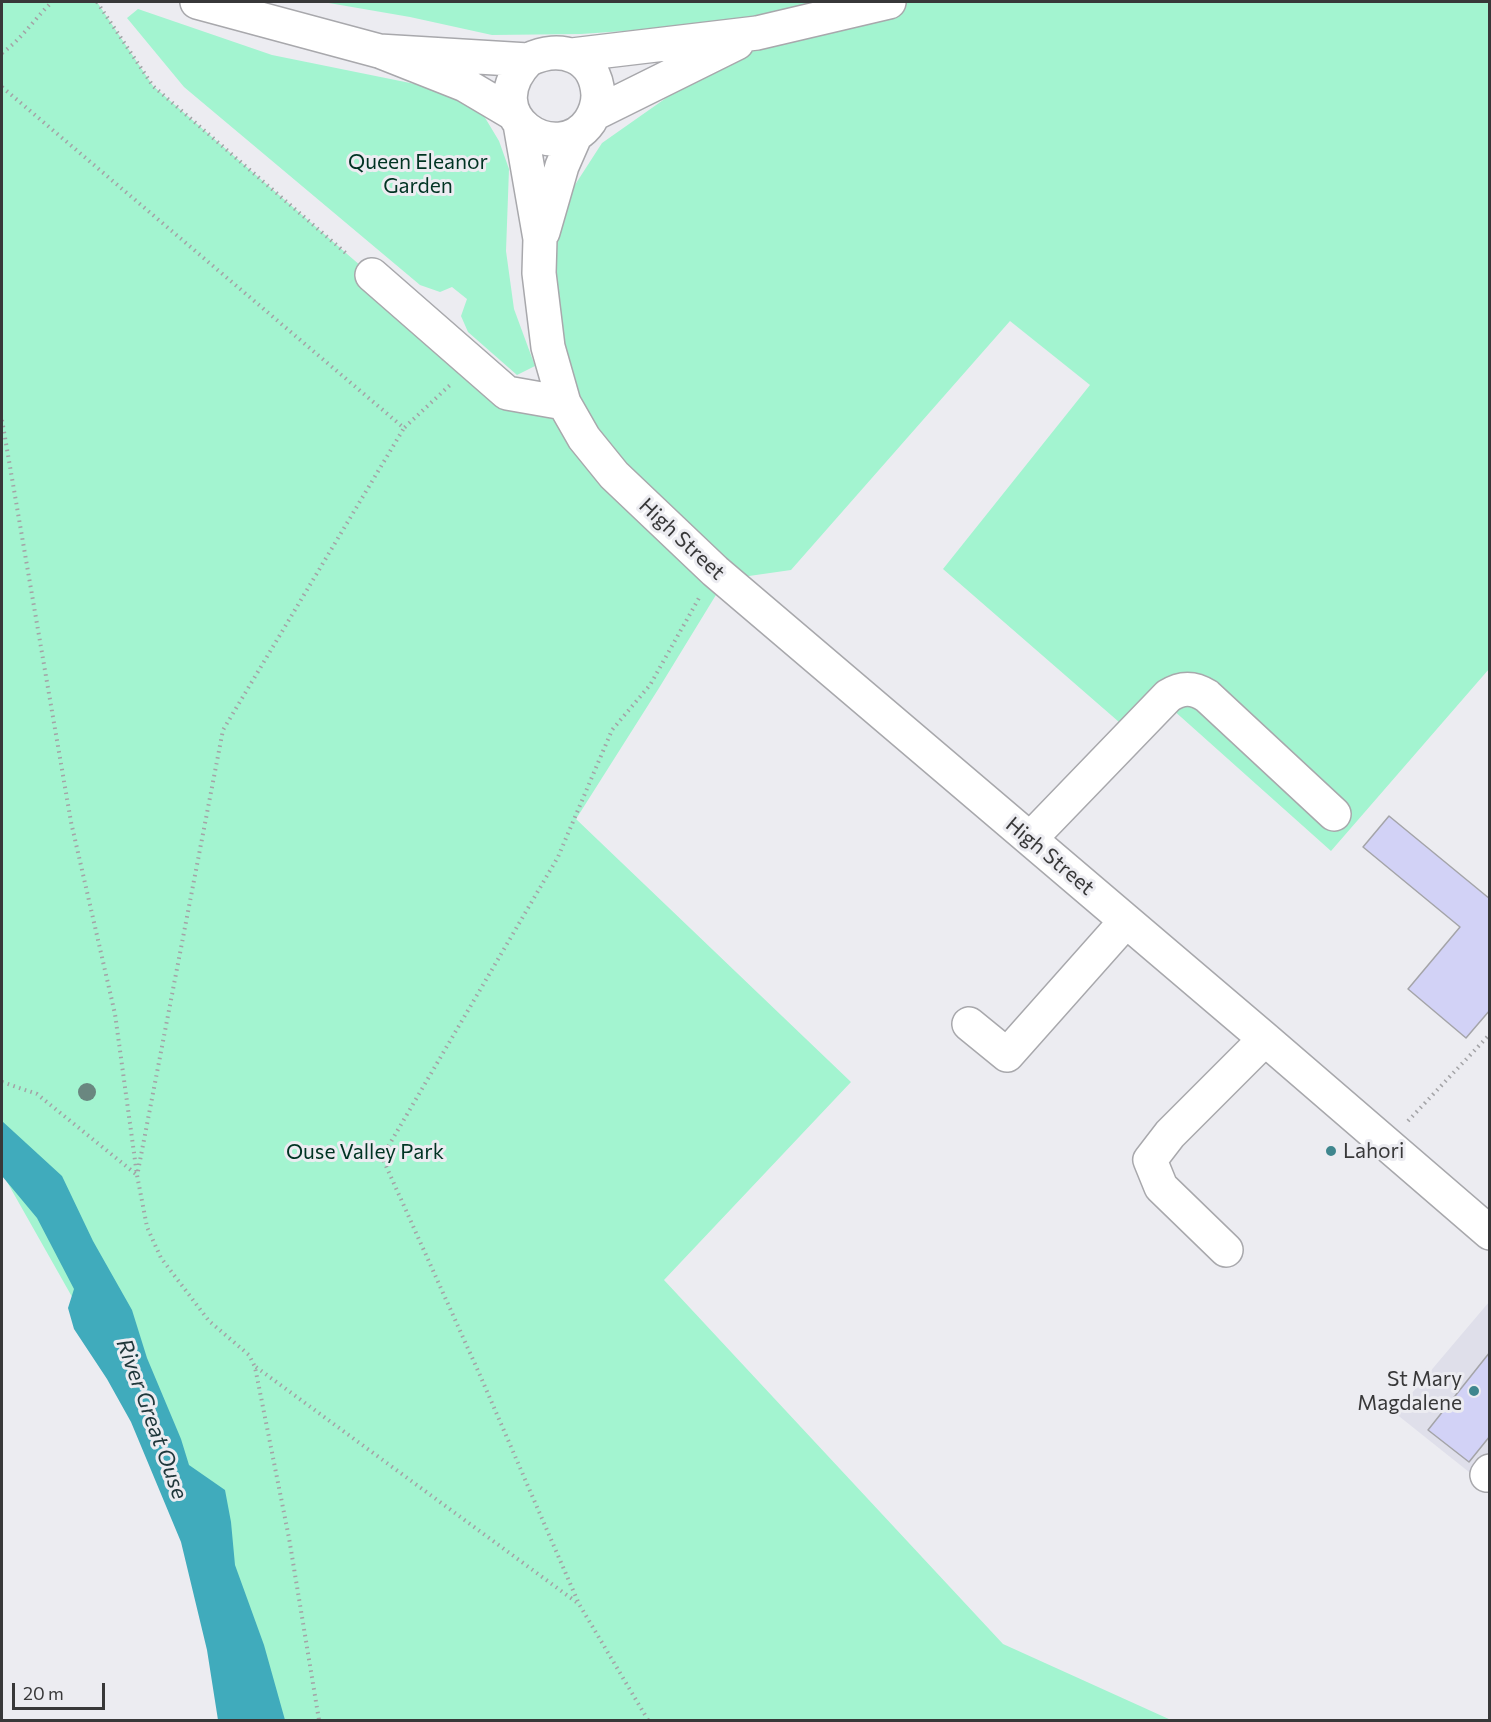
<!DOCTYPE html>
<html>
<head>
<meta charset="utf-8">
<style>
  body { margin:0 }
  #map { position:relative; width:1491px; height:1722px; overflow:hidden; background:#ececf1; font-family:Commissioner,sans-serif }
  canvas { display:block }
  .frame { position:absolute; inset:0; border:3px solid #383839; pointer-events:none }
  .scale { position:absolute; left:12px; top:1683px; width:93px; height:27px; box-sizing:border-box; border:3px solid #383839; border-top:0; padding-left:8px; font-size:18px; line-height:21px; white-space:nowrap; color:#383839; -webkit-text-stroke:4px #ececf1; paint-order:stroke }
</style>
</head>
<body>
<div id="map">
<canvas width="1491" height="1722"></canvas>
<div class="frame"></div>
<div class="scale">20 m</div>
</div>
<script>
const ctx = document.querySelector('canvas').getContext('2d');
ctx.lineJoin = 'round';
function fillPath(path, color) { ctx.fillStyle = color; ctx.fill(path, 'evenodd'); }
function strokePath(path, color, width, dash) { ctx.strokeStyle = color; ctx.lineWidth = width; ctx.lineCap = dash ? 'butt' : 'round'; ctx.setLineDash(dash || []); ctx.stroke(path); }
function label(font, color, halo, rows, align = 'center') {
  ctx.font = font + ' Commissioner,sans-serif'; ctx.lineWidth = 6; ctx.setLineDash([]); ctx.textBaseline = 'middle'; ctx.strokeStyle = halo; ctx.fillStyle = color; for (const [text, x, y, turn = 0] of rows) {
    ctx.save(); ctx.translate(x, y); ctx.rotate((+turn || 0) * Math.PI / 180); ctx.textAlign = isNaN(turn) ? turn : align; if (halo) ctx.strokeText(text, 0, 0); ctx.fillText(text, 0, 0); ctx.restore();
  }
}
const built = new Path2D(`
  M1489 1302V1488L1395 1413Z`);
const green = new Path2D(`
  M2 2H97L153 86 458 350 563 403 540 239 602 143 686 84 813 18 581 34 492 35 410 17 323 2H1489V669L1331 851 1153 692 1119 722 943 569 1090 385 1010 321 791 570 735 578 719 590 659 688 576 819 851 1082 664 1280 1003 1644 1171 1720H226L188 1502 2 1173Z
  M138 9 272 55 420 85 455 97 484 116 499 141 509 169 506 251 514 309 535 366 517 375 468 332 461 316 467 299 452 287 440 292 420 285 184 87 127 18Z`);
const water = new Path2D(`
  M2 1121 62 1176 93 1241 132 1310 147 1358 181 1439 189 1465 225 1490 231 1522 235 1565 264 1645 285 1720H218L207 1650 181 1542 131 1422 107 1379 74 1329 68 1308 74 1289 37 1218 2 1176Z`);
const building = new Path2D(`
  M1389 816 1490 899V1010L1466 1038 1408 989 1460 927 1363 847Z
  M1490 1352V1436L1469 1462 1428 1430Z`);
const path = new Path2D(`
  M97 2 153 86 348 255
  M2 53C22 39 35 18 52 2
  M2 87 404 428 450 385
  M2 420 71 822 115 1014 137 1175 147 1227 161 1258 209 1321 249 1355 255 1367 289 1538 319 1720
  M2 1082 37 1094 137 1175
  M1408 1121 1490 1034
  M138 1171 223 730 404 428
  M256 1367 579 1604
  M648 1720 579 1604 479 1373 382 1157 558 857 612 730 650 685 699 598`);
const minor = new Path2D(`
  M197 2 379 51 465 85 514 114
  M379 51 528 60C560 44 596 55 598 95 598 105 595 113 590 121 558 168 474 116 528 60
  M572 55 757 33 889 2
  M594 114 737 43
  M520 124 540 239 539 273 548 347 564 403 584 438 614 475 715 571 1265 1039 1490 1233
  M543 232 562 166 576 134
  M372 275 507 393 564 403
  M1030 839 1168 696C1182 687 1193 687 1207 696L1334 814
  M969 1024 1007 1055 1126 921
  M1226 1250 1161 1187 1150 1160 1170 1134 1265 1039
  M1487 1475 1490 1471`);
const trees = [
  [87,1092]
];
const markers = [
  [1331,1151,6,"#3f868e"],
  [1474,1391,6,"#3f868e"]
];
const parkNames = [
  ["Queen Eleanor",418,162],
  ["Garden",418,186],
  ["Ouse Valley Park",365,1152]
];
const streetNames = [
  ["High Street",682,539,43],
  ["High Street",1050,856,40]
];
const poiNames = [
  ["Lahori",1343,1151],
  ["St Mary",1462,1379,"right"],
  ["Magdalene",1462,1403,"right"]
];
const waterNames = [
  ["River Great Ouse",152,1419,70]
];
fillPath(built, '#dfdfea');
fillPath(green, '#a3f4d0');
fillPath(water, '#40abbc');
fillPath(building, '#d2d2f6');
strokePath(building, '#a4a4a8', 1.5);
strokePath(minor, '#a8a8ac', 36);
strokePath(path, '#a3a3a6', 4, [1.5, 4.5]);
strokePath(minor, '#fff', 33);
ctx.fillStyle = '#6a8780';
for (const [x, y] of trees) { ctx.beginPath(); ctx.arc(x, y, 9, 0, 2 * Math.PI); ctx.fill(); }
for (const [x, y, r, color] of markers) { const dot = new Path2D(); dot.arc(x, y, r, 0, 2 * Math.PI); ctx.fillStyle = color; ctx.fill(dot); strokePath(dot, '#ececf1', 2); }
label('21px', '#003423', '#ececf1', parkNames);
label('21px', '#383839', '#ececf1', streetNames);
label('21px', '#383839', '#ececf1', poiNames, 'left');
label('italic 22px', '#1f373b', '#ececf1', waterNames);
</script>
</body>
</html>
